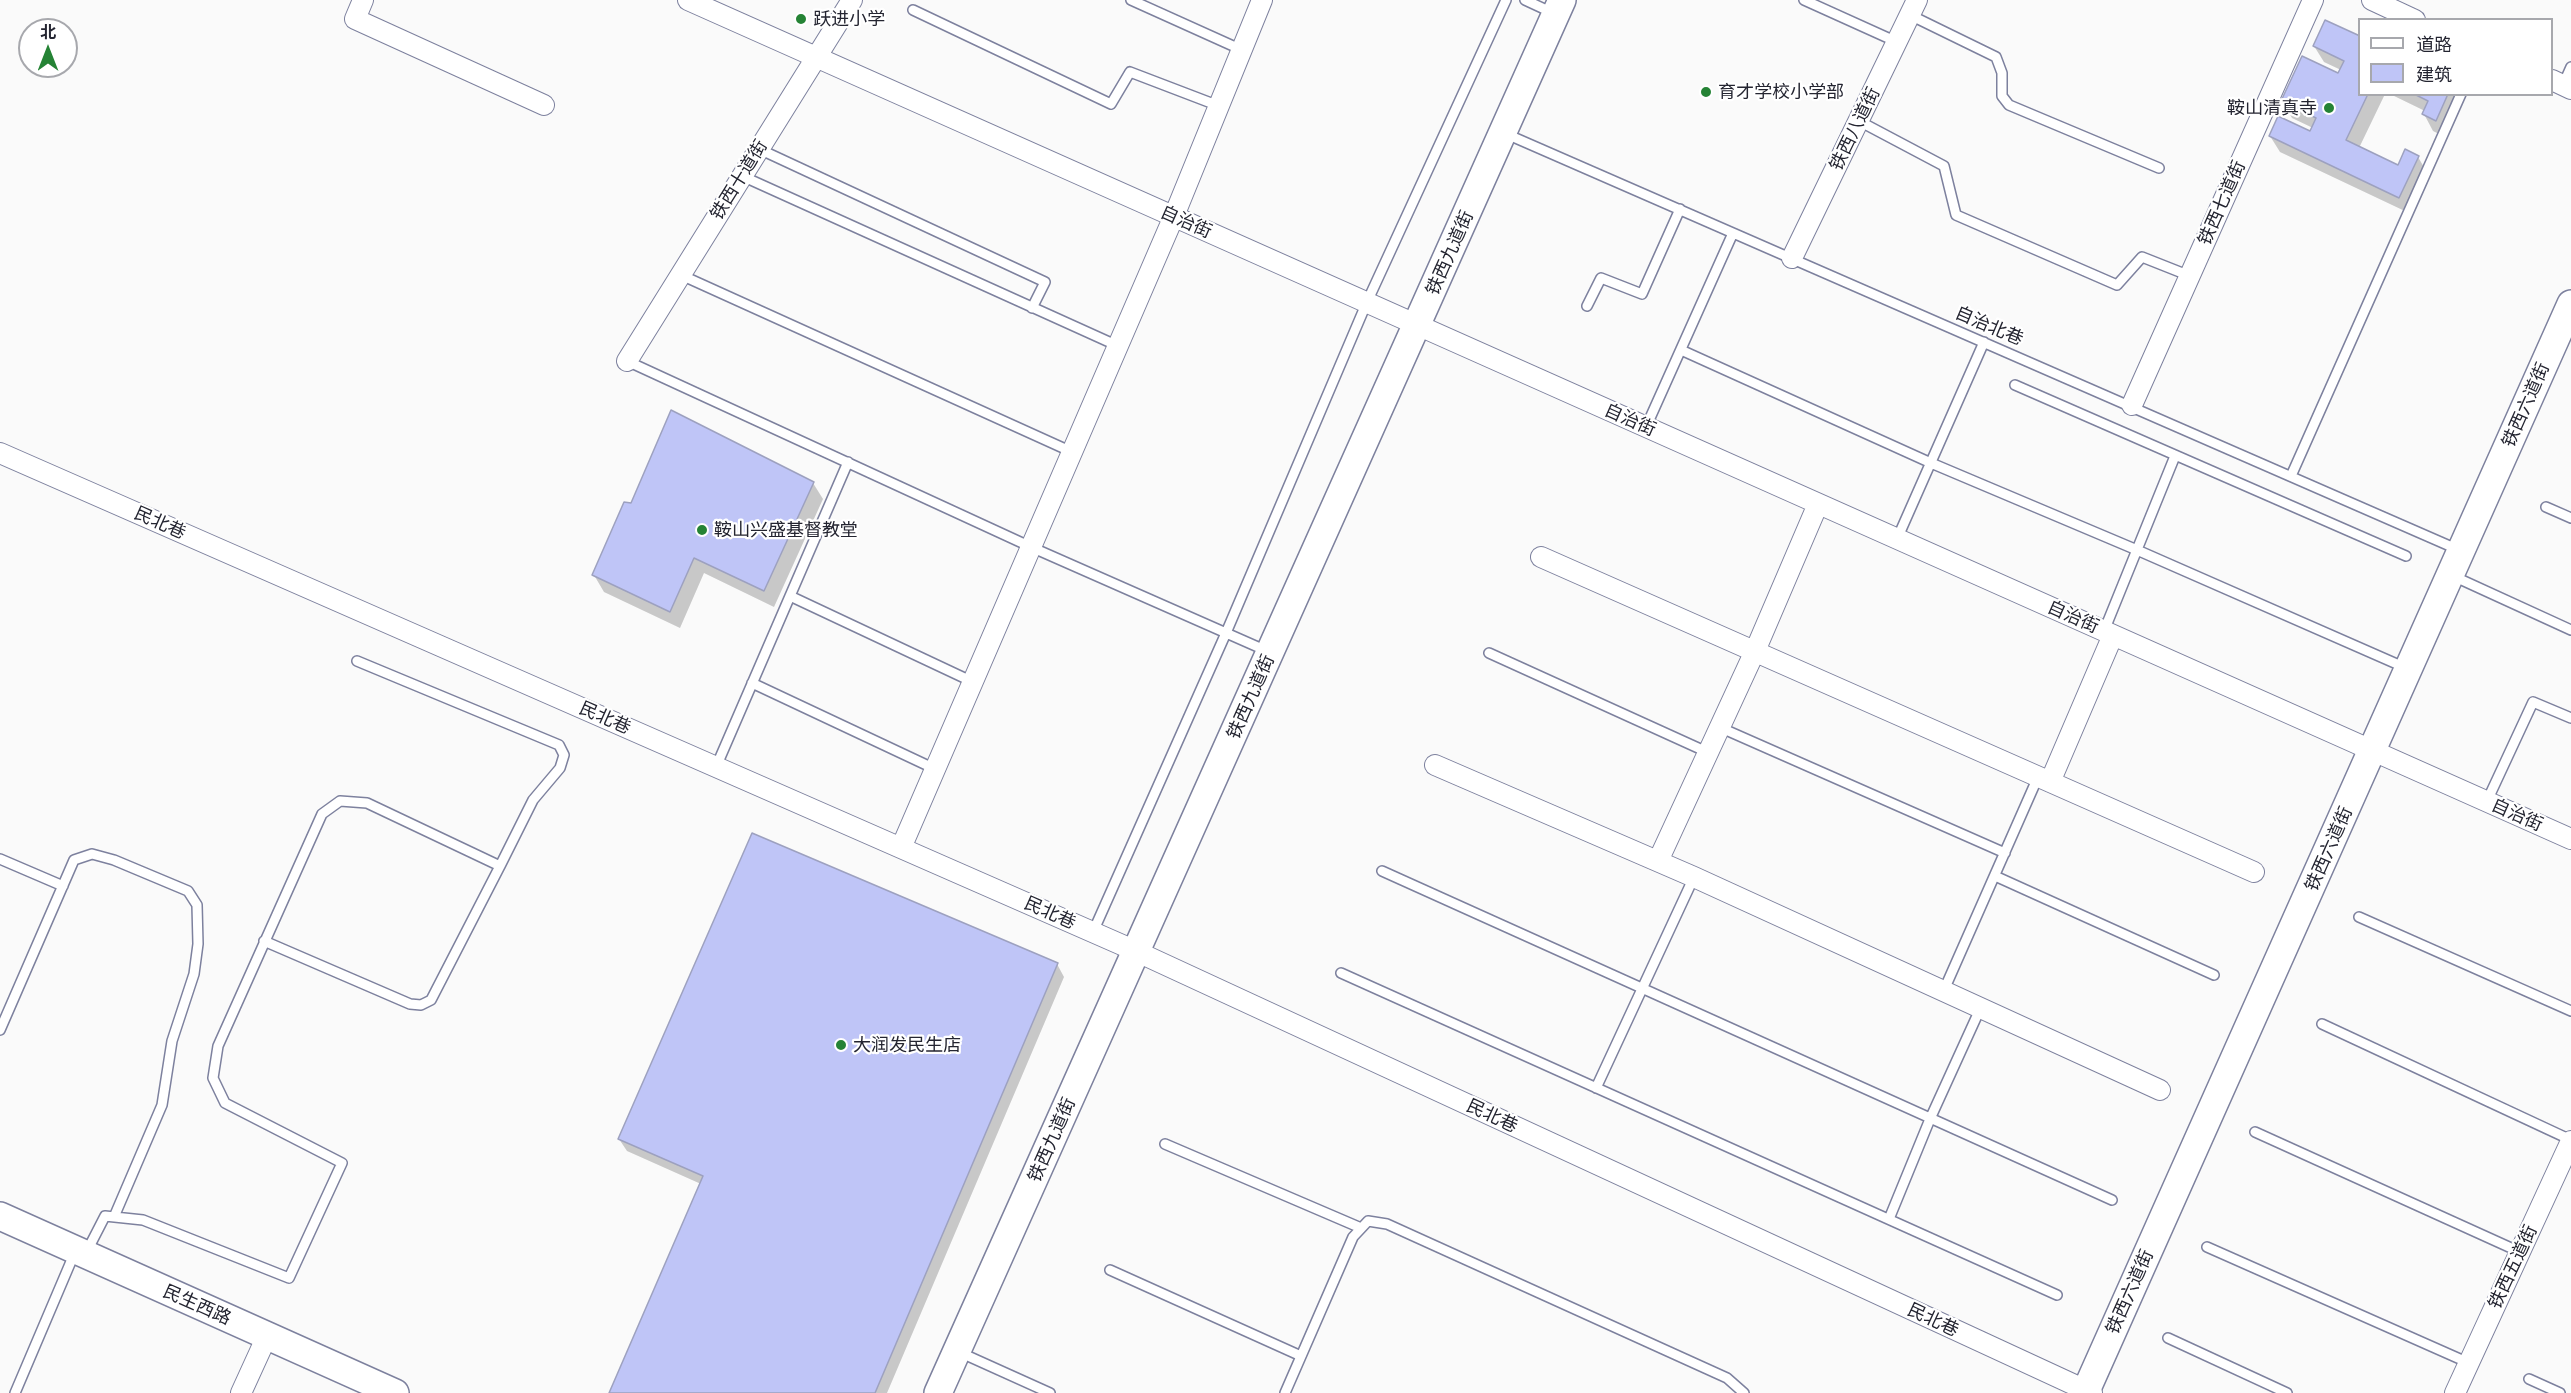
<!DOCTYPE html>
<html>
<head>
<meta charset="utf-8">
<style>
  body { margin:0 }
  #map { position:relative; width:2571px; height:1393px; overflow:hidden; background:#fafafa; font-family:"Playfair Display","Noto Sans SC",serif }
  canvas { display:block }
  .legend { position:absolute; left:2358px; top:18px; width:195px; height:78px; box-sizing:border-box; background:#fff; border:2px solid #a7a8ad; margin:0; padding:8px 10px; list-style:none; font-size:18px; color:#242531 }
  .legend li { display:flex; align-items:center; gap:12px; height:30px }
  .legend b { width:30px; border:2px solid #a7a8ad }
  .north { position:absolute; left:18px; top:18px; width:60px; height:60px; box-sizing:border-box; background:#fff; border:2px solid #a7a8ad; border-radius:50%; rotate:0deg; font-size:16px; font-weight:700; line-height:24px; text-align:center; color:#242531 }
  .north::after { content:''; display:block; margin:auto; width:21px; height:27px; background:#258335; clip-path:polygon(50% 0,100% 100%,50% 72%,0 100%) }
</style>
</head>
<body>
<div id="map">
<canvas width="2571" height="1393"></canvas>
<ul class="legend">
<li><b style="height:8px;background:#fff"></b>道路</li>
<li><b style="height:16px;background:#bfc5f7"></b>建筑</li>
</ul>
<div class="north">北</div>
</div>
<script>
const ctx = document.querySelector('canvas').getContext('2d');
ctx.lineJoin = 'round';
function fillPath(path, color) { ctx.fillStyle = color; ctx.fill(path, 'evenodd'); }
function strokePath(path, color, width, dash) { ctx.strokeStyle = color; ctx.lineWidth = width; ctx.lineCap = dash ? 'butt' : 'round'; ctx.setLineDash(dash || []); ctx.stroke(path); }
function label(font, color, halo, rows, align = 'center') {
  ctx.font = font + ' "Playfair Display","Noto Sans SC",serif'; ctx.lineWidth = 4.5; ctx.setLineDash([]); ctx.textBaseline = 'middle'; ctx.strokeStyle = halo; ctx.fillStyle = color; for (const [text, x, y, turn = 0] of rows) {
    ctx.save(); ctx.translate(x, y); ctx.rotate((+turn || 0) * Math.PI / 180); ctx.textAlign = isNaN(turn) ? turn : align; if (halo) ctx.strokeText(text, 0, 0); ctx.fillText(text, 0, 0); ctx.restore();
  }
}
const shadow = new Path2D(`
  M2360 38V94H2385L2359 148 2398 167 2418 157 2428 174 2409 213 2280 152 2270 136 2311 133 2313 128 2292 118 2282 101 2339 75 2341 70 2324 62 2314 46Z
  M2390 94H2461L2445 137 2433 131 2424 114 2425 111Z
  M813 483 823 499 774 607 704 573 680 628 604 592 594 575Z
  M1057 964 1064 977 887 1393H611L701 1184 627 1151 619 1139Z`);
const building = new Path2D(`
  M2325 20 2360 36V94H2368L2346 140 2398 165 2405 149 2419 156 2399 198 2269 136 2278 116 2310 131 2316 118 2281 101 2302 56 2338 73 2344 61 2313 46Z
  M2414 94H2448L2436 121 2422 114 2428 101Z
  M671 410 814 482 764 591 694 558 670 612 592 575 624 502 631 503Z
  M752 833 1058 963 875 1393H609L703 1176 618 1139Z`);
const lane = new Path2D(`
  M1131 0 1242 50
  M1525 0 1553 13
  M1804 0 1897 42
  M913 10 1111 104 1130 72 1219 106
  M1910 15 1996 57 2002 73V96L2009 105 2159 168
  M2563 85 2571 67
  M1859 121 1944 166 1956 215 2117 285 2142 257 2190 276
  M1504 133 2459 550
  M759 149 1045 282 1032 308
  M742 176 1118 346
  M681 275 1072 452
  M1587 306 1601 278 1642 294 1680 209
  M1681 350 1931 463 2137 550 2406 668
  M627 361 1031 547 1267 651
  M2015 385 2406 556
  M1646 427 1733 233
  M2291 476 2461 94
  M2546 507 2571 518
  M1897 539 1984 342
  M2453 576 2571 630
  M790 596 973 682
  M2104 631 2175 456
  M1489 653 1707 752
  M752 683 935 769
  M1719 727 2005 853
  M716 767 848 462
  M2487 801 2533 702 2571 718
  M0 859 63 886
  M1382 871 2112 1200
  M1995 876 2214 975
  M2359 917 2571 1011
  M1093 932 1226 633 1367 302 1506 0
  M264 941 410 1004 421 1005 431 1000 500 866
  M1341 973 2057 1295
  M1944 990 2038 777
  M2322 1024 2571 1140
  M0 1030 74 860 92 854 114 860 188 891 197 905 198 944 194 974 172 1041 162 1105 114 1217
  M1596 1088 1694 877
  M2255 1132 2520 1252
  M1165 1144 1361 1228
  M1889 1219 1930 1119 1981 1007
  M2207 1247 2469 1363
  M86 1253 105 1216 143 1220 289 1278 342 1163 225 1103 213 1078 218 1046 322 814 340 801 367 803 500 866 533 800 560 768 564 755 559 745 357 661
  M1110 1270 1301 1356
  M2168 1338 2287 1393
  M959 1352 1050 1393
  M2529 1379 2560 1393
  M15 1393 75 1252
  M1285 1393 1353 1237 1368 1221 1387 1224 1727 1378 1744 1393`);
const street = new Path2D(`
  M363 0 355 19 544 105
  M688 0 2571 839
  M2372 0 2415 20
  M2552 80 2571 89
  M1792 258 1917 0
  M627 361 852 0
  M2132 405 2313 0
  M0 453 1129 948 2092 1393
  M1541 557 2254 872
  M1435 765 1694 877 2160 1090
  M2050 782 2113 635
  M901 848 1174 216 1262 0
  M1658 861 1755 651 1818 504
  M241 1393 267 1336
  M2455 1393 2571 1141`);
const secondary = new Path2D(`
  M0 1216 395 1393
  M938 1393 1562 0
  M2085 1393 2571 304`);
const markers = [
  [801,19,6,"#258335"],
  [1706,92,6,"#258335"],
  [2329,108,6,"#258335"],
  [702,530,6,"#258335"],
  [841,1045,6,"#258335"]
];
const poiNames = [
  ["跃进小学",813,19],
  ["育才学校小学部",1718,92],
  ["鞍山清真寺",2317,108,"right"],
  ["鞍山兴盛基督教堂",714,530],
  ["大润发民生店",853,1045]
];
const streetNames = [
  ["铁西八道街",1855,129,-64],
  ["铁西十道街",739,180,-58],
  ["铁西七道街",2222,203,-66],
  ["自治街",1186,222,24],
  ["铁西九道街",1450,253,-66],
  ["自治北巷",1989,326,23],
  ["铁西六道街",2526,405,-66],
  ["自治街",1630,420,24],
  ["民北巷",160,523,24],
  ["自治街",2073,617,24],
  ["铁西九道街",1251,697,-66],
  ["民北巷",605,718,24],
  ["自治街",2517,815,24],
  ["铁西六道街",2329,849,-66],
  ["民北巷",1050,913,24],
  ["民北巷",1492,1116,25],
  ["铁西九道街",1052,1140,-66],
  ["铁西五道街",2513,1267,-65],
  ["铁西六道街",2130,1292,-66],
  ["民生西路",197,1305,24],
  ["民北巷",1933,1320,25]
];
fillPath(shadow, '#0003');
fillPath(building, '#bfc5f7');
strokePath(building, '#9da1bf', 1.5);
strokePath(lane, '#7d819e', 12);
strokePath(street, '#7d819e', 22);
strokePath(secondary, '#7d819e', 30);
strokePath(lane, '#fff', 9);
strokePath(street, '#fff', 20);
strokePath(secondary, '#fff', 27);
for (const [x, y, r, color] of markers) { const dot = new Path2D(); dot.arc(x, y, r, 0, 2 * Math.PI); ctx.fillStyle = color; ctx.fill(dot); strokePath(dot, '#fff', 2); }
label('18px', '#242531', '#fff', poiNames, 'left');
label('18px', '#242531', '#fff', streetNames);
</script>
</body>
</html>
